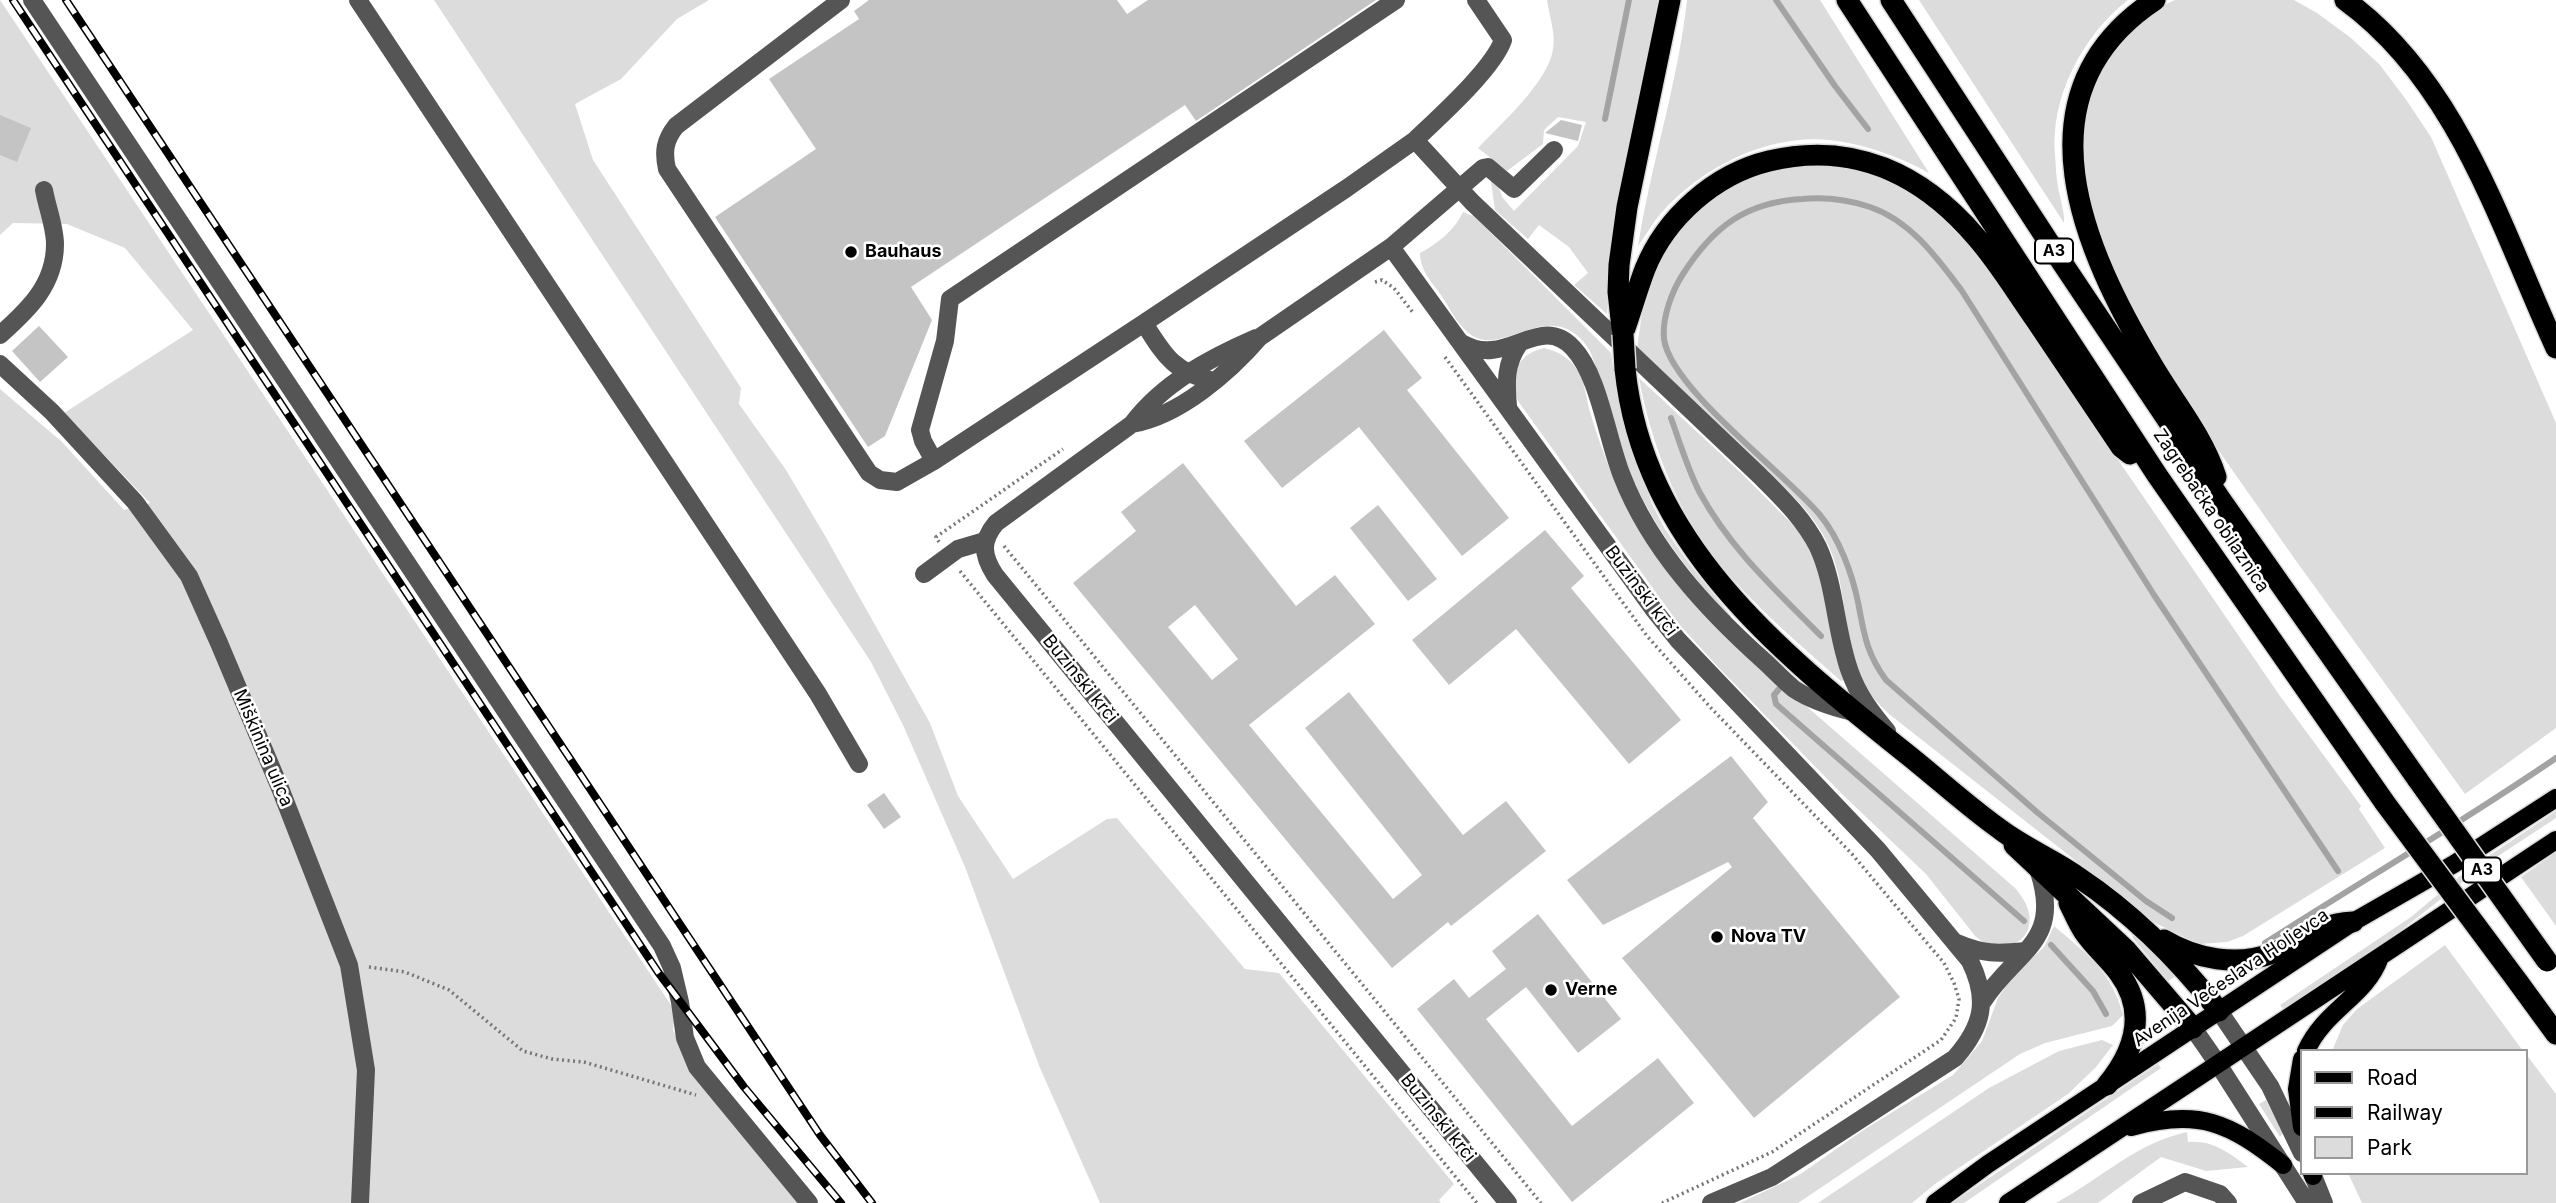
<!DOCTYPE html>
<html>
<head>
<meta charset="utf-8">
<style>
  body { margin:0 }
  #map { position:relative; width:2556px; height:1203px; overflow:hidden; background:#fff; font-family:Inter,sans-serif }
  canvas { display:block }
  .legend { position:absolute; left:2300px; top:1049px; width:228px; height:126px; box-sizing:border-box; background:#fff; border:2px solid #999; margin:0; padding:9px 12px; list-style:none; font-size:21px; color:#000 }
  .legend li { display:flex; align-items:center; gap:14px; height:35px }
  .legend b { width:35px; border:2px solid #999 }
</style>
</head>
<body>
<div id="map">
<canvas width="2556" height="1203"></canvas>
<ul class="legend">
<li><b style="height:9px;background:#000"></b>Road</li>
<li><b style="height:9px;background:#000"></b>Railway</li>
<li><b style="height:19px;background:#dcdcdc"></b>Park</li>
</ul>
</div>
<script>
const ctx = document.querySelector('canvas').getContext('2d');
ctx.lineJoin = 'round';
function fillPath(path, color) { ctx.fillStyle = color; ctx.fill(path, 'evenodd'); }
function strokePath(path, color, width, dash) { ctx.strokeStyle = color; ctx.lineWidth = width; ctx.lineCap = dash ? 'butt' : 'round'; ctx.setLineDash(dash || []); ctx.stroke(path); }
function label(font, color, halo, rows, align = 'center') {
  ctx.font = font + ' Inter,sans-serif'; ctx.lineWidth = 5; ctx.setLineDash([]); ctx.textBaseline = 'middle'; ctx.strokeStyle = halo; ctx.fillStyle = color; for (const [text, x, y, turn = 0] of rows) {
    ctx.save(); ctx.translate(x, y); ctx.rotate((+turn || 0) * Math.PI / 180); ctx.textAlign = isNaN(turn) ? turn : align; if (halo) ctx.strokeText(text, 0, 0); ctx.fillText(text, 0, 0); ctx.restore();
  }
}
const green = new Path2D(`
  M0 0 675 1011 673 1030 702 1086 799 1203H0V389L62 442 124 510 150 503 64 413 193 330 125 248 67 224 13 223 0 235Z
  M434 0H709L677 19 621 79 575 104 593 160 741 388 739 404 786 470 824 534 930 723 958 796 1013 879 1107 819 1117 818 1245 969 1279 973 1454 1184 1439 1200 1441 1203H1100L1040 1068 965 867 903 725 871 662Z
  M1547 0H1661L1611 263 1607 314 1574 285 1588 273 1569 247 1539 225 1528 239 1495 210 1490 175 1497 181 1502 197 1514 211 1578 146 1586 122 1558 117 1544 130 1543 144 1507 171 1478 148C1500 125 1549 81 1553 49 1556 34 1549 15 1547 0Z
  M1687 0H1820L1929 173C1898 156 1865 144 1829 140 1767 134 1703 167 1663 211 1653 222 1646 235 1638 246 1651 163 1678 83 1687 0Z
  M1919 0H2128C2083 35 2050 97 2055 155 2056 166 2056 177 2058 187 2060 199 2065 213 2064 223Z
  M2175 0H2294L2317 13 2351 38 2380 65 2407 101 2431 137 2556 423V728L2465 794 2294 558 2207 434 2137 319 2105 260 2082 170 2081 140 2098 70 2130 30 2160 7Z
  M1817 164 1874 172 1917 194 1946 218 1972 247 2280 696 2361 806 2359 809 2385 848 2243 936 2227 942 2199 944 2155 923 1889 714C1882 707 1873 699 1868 690 1842 648 1849 594 1830 549 1822 529 1808 512 1793 496L1637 347 1647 281 1669 240 1714 193 1763 171Z
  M1463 212 1473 216 1485 227 1611 353 1617 394 1626 433 1652 504 1665 529 1688 562 1731 616 1730 618C1690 574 1652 526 1629 470 1619 446 1610 420 1603 395 1597 377 1596 356 1583 341 1546 301 1505 355 1473 336 1459 328 1449 307 1441 295 1431 281 1420 270 1420 253 1437 244 1455 230 1463 212Z
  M1544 348C1559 352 1569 357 1578 371 1585 383 1586 398 1590 412 1595 429 1601 446 1607 462 1632 528 1676 589 1727 637L2015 888C2053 931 2009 963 1976 937L1926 874 1843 795 1717 666 1678 623 1518 401C1511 375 1515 355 1544 348Z
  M1639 378 1739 471 1800 532 1819 569 1836 658 1844 680 1841 681C1798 643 1754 606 1718 562 1676 510 1651 443 1639 378Z
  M2556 811V818L2483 866 2395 935 2283 1009 2280 1005 2411 917 2466 871Z
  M2556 852V926L2521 877Z
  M2054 926C2087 954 2112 972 2123 1015L2112 1026 2045 1043 2020 1054 1798 1203H1740L1799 1175 1865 1129 1953 1075 1982 1041 1998 998 2012 977 2044 947Z
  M2134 933 2176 976 2168 981 2132 937Z
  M2445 945 2523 1051H2332L2343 1025 2357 1009Z
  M2102 1040 2113 1045 2096 1067 2068 1094 1935 1184 1912 1203H1818L1989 1088 2059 1051Z
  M2526 1054 2556 1094V1203H2362L2348 1173H2526Z
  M2158 1064 2161 1068 1964 1203H1952Z
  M2266 1100 2283 1133 2280 1137 2259 1104Z
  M2187 1132 2188 1142C2213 1140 2229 1153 2248 1167L2206 1171 2161 1157 2098 1203H2056C2100 1179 2138 1142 2187 1132Z`);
const stream = new Path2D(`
  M1776 0 1835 86 1868 129
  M1605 119 1629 0
  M1671 418C1680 443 1688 470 1700 493 1731 550 1777 591 1821 636
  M1779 689 1774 695 1776 704 2024 921
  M2172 918 2146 901 2038 813 1886 680C1866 653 1864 633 1858 602 1852 573 1839 538 1820 515 1784 472 1671 389 1664 339 1662 317 1672 291 1683 274 1713 227 1746 202 1802 199 1825 197 1849 200 1870 207 1911 221 1937 258 1962 291L2154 595 2338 871
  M2265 943C2362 881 2461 823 2556 758
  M2051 945 2093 991 2106 1014`);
const building = new Path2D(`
  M869 0H1117L1127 14 1148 0H1376L1196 121 1185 105 911 287 932 320 885 436 868 447 715 217 816 149 769 79 859 19 854 11Z
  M0 115 31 128 17 162 0 155Z
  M1561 120 1582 125 1578 141 1545 133Z
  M39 326 68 357 40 382 12 351Z
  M1384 330 1422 378 1407 390 1509 518 1462 556 1359 427 1282 488 1244 441Z
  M1183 463 1296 606 1335 575 1375 624 1249 725 1393 899 1422 875 1305 728 1349 692 1463 835 1506 801 1546 851 1451 926 1448 922 1392 968 1073 583 1136 531 1121 512ZM1195 605 1238 659 1212 680 1168 627Z
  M1378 505 1437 579 1408 601 1350 528Z
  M1545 530 1584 576 1571 588 1681 720 1629 764 1516 629 1449 685 1412 640Z
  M1731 756 1768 802 1753 818 1900 997 1754 1118 1622 958 1732 867 1728 862 1603 925 1567 880Z
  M884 793 901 817 884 829 867 805Z
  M1538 914 1621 1019 1578 1053 1526 987 1486 1019 1572 1126 1658 1058 1694 1103 1572 1202 1417 1009 1454 979 1469 998 1506 969 1492 951Z`);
const path = new Path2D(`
  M1375 282 1382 280 1394 288 1414 314
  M1445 357 1647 636 1711 708 1852 854 1944 963 1954 983 1959 999 1956 1018 1941 1040 1772 1152 1662 1203
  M939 542 936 537 1063 449
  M1004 546 1541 1203
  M960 571 1477 1203
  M369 967 405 972 449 990 523 1051 552 1059 584 1062 696 1095`);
const minor = new Path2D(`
  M32 0 662 946 672 968 680 1002 685 1038 697 1067 809 1203
  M358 0 818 694 859 764
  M841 0 676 126C665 140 663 151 667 169L869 473 880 480 897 482 934 461 1144 323
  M1415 140C1438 118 1493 69 1503 40L1476 0
  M1391 247 1654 610 1678 640 1878 850 1970 961C1989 1000 1983 1026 1955 1058L1772 1177 1711 1203
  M0 335C28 310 55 285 55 244 55 227 47 207 44 190
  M1460 342C1506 371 1539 311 1573 348 1599 375 1607 439 1622 476 1650 548 1706 609 1763 660 1773 669 1783 680 1794 689 1812 701 1832 707 1853 712
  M0 364 52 412 135 502 189 576 219 643 280 788 349 965 366 1070 360 1203
  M1214 381C1174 373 1164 355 1144 323L1347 188 1415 140 1472 202 1760 476C1782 498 1804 519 1818 547 1836 586 1835 631 1850 672 1858 695 1872 713 1887 731
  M1508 406C1506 382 1505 364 1519 344
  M1132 424C1163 383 1210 358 1256 338
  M934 461 923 441 920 430 945 341 950 299 1396 0
  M924 574 958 549 985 541
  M1957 943C1983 954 1997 954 2025 951
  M1983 1001C2016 950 2062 943 2039 872
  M2219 1011 2270 1086 2302 1153
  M2193 1028 2218 1064 2307 1203
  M2312 1173 2324 1203
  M1508 1203 995 575C982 555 981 541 996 523L1132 424C1179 416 1229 373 1260 337L1391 247 1483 168 1488 167 1514 189 1554 150
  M2141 1203 2185 1182 2220 1194 2228 1203`);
const major = new Path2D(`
  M2306 1051C2325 1009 2366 997 2380 957
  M2302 1059 2297 1089 2302 1127
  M2131 1127C2199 1108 2230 1123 2283 1165
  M2312 1173 2313 1176
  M1935 1203 1988 1164 2353 922 2454 864 2556 798
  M2008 1203 2556 840`);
const highway = new Path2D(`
  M1847 0 2157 475 2385 803
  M1891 0 2059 258 2221 500 2418 780
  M2155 0C2013 94 2084 251 2153 366 2174 402 2203 436 2216 477
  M2345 0C2458 82 2500 226 2556 348
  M1622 328 1618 292 1619 265 1627 207 1670 0
  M1623 334C1631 312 1637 290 1645 269 1666 217 1715 174 1769 161 1853 141 1922 174 1976 237 1998 262 2016 292 2035 319 2064 362 2092 404 2121 447L2130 454
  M1625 369C1643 542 1777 650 1903 751 1936 777 1967 806 2001 830 2025 848 2054 860 2078 877 2132 913 2179 960 2219 1011
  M2014 845 2127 951 2193 1028
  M2069 903C2074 913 2078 923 2084 932 2094 947 2108 958 2119 973 2148 1012 2135 1051 2107 1085
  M2164 940C2196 959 2237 967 2273 953 2304 940 2315 924 2353 922
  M2518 982 2556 1034`);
const rail = new Path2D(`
  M13 0 658 972 744 1087 841 1203
  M66 0 820 1135 872 1203`);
const highwayBridge = new Path2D(`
  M1623 334 1625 369
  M2418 780 2547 961
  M2385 803 2518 982`);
const markers = [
  [851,252,7,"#000"],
  [1717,937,7,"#000"],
  [1551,990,7,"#000"]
];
const shields = [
  [2054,251,38],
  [2482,870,38]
];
const shieldNames = [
  ["A3",2054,251],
  ["A3",2482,870]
];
const poiNames = [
  ["Bauhaus",865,252],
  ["Nova TV",1731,937],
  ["Verne",1565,990]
];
const streetNames = [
  ["Zagrebačka obilaznica",2211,511,56],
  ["Buzinski krči",1641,591,53],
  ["Buzinski krči",1080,679,51],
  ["Miškinina ulica",263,748,67],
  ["Avenija Većeslava Holjevca",2231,978,-34],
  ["Buzinski krči",1438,1118,51]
];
fillPath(green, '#dcdcdc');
strokePath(stream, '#a3a3a3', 6);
fillPath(building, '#c4c4c4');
strokePath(major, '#dbdbdb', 21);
strokePath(highway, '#dbdbdb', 24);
strokePath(path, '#777', 3.5, [2, 3.5]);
strokePath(minor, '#555', 18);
strokePath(major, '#000', 18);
strokePath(highway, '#000', 21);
strokePath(rail, '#000', 8);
strokePath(rail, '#fff', 5, [16]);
strokePath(highwayBridge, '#dbdbdb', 24, []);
strokePath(highwayBridge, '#000', 21);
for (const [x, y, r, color] of markers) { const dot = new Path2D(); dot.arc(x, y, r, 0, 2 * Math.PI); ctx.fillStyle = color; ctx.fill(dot); strokePath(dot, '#fff', 2.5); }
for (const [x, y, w] of shields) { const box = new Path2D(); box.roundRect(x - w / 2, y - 12.5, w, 25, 5); ctx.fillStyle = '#fff'; ctx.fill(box); strokePath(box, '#000', 2); }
label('bold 16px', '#000', null, shieldNames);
label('bold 18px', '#000', '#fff', poiNames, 'left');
label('18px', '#000', '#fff', streetNames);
</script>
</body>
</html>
